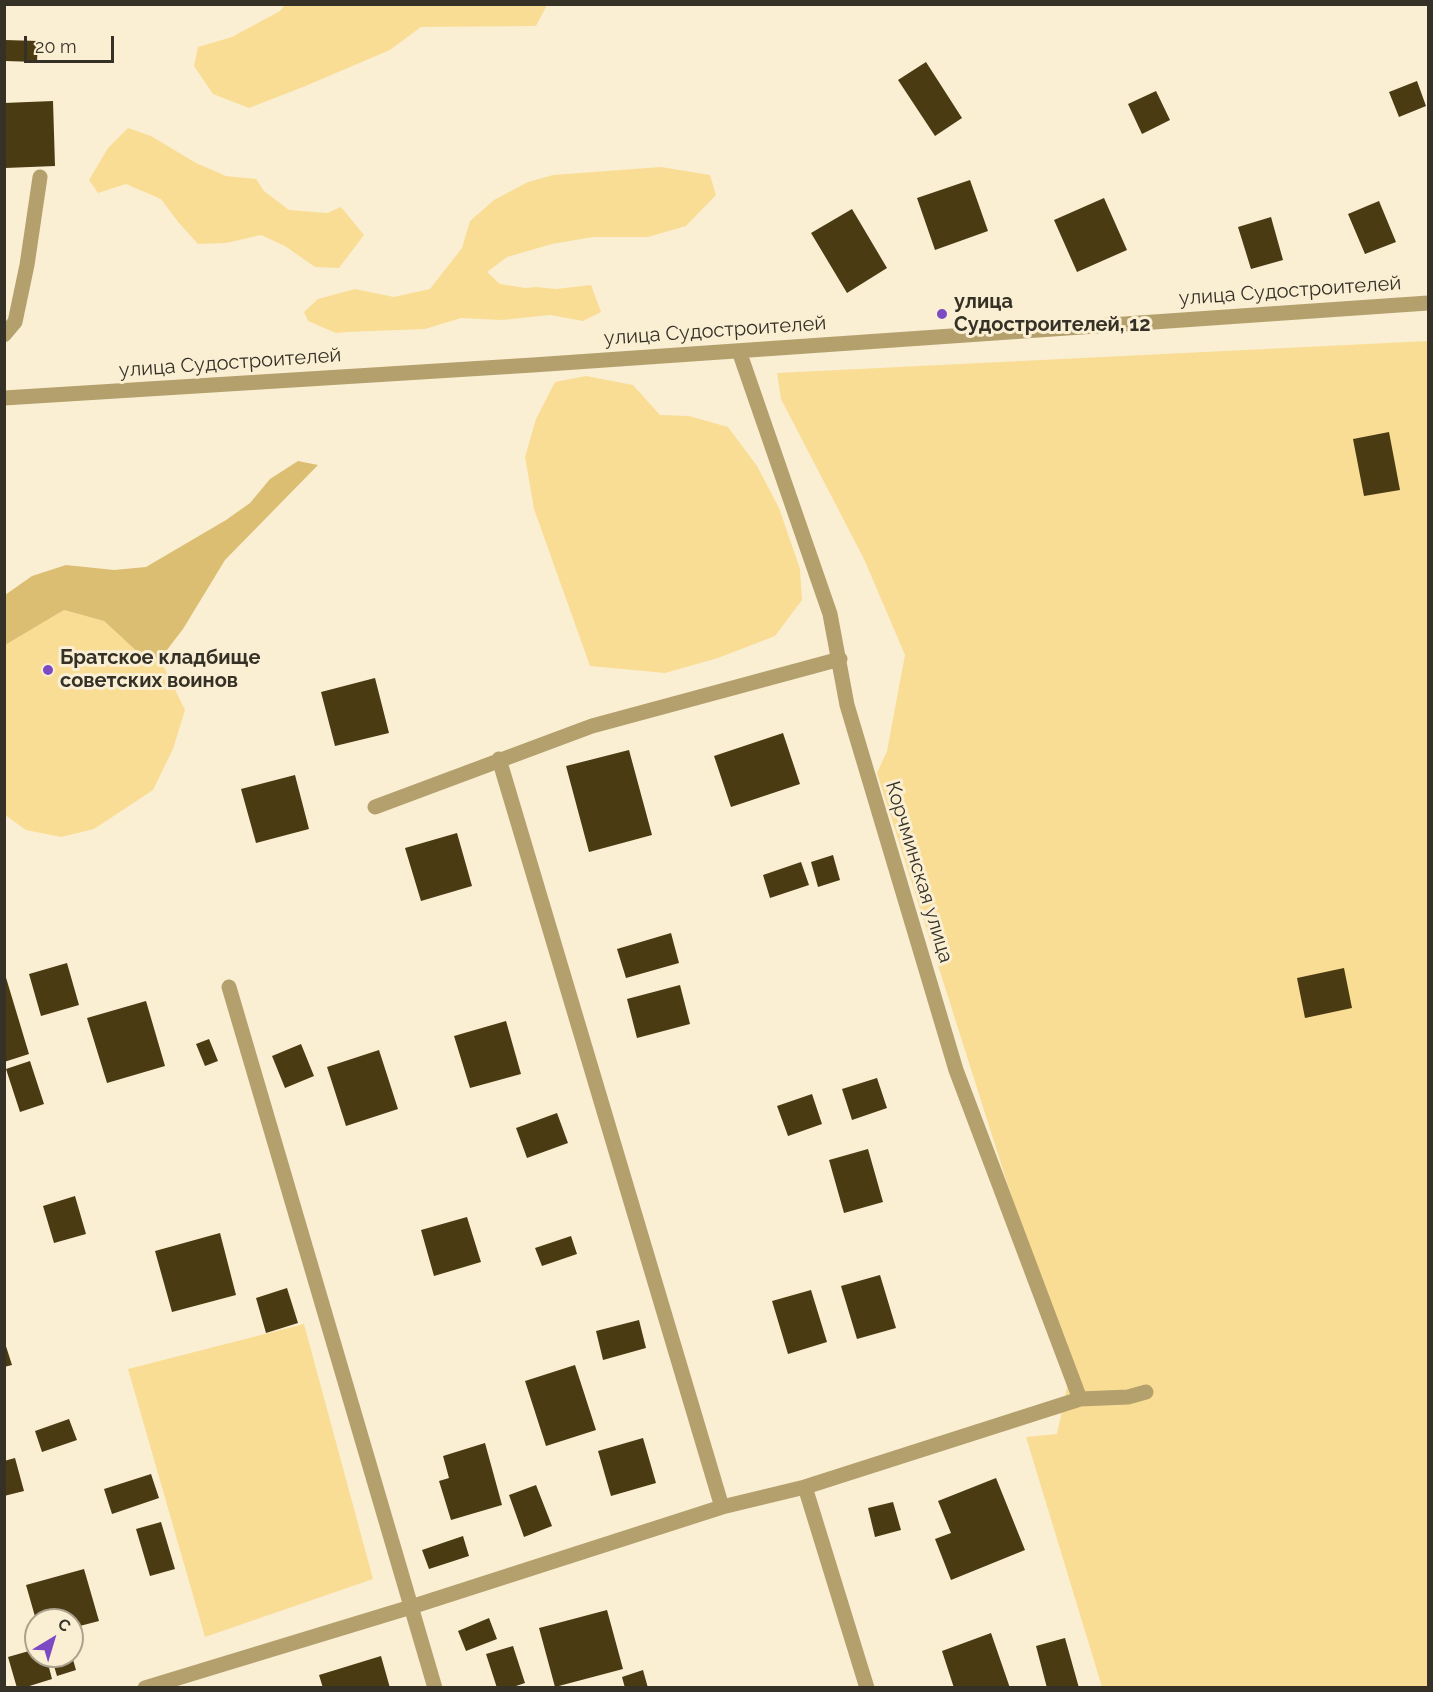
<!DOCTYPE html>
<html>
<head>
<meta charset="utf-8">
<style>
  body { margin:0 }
  #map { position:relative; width:1433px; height:1692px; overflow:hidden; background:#faefd3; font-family:Raleway,sans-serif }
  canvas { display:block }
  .frame { position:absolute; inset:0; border:6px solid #353127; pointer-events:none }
  .north { position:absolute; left:24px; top:1608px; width:60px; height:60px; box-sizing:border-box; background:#faefd3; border:2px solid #aba38e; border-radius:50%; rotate:38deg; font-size:16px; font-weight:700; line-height:24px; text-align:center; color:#353127 }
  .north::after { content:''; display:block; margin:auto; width:21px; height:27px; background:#7c4ac2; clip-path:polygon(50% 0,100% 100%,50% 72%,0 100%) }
  .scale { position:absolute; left:24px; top:36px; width:90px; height:27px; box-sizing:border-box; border:3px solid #353127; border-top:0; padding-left:8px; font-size:18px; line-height:21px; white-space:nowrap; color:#353127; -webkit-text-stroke:4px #faefd3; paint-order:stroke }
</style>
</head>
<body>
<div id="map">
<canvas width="1433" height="1692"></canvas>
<div class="frame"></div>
<div class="north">С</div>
<div class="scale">20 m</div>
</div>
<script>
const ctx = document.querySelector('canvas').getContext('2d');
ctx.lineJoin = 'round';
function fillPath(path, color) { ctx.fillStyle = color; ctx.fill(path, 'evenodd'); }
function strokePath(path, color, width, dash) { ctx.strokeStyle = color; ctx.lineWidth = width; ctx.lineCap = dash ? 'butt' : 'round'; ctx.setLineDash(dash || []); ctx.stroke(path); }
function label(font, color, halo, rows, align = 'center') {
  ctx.font = font + ' Raleway,sans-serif'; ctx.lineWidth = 6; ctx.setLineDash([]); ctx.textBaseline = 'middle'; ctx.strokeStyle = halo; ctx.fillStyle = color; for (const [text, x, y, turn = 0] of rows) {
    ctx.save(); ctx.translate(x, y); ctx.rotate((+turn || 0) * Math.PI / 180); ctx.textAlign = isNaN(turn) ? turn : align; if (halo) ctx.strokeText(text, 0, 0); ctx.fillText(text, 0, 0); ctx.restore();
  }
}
const green = new Path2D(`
  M285 5V4L547 5 536 26 421 27 390 50 303 87 249 108 213 94 194 66 198 47 232 37 280 11Z
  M128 128 151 136 196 163 226 176 256 179 264 191 289 210 327 213 341 207 364 235 339 268 315 267 285 246 261 235 226 243 198 244 179 223 161 199 126 184 98 193 89 180 108 148Z
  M661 167 710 175 716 195 686 226 648 237H593L552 244 507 257 487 272 500 284 525 288 536 287 556 289 591 285 601 312 583 321 550 315 502 320 461 318 425 329 347 332 336 333 308 321 304 312 318 299 355 289 394 297 430 289 462 248 470 221 494 200 528 182 553 175Z
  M1428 341V1687H1102L1026 1437 1057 1434 1069 1378 877 773 887 751 905 655 864 559 781 399 777 373Z
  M586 376 633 385 660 415 689 416 728 427 757 466 779 508 800 569 802 600 775 636 718 658 665 673 590 666 534 509 525 457 536 419 555 382Z
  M64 610 104 621 142 656 160 659 185 710 173 749 153 790 94 829 61 837 26 830 5 815 4 645Z
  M304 1324 373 1579 205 1637 128 1369Z`);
const water = new Path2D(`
  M298 461 318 465 225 560 183 629 160 659 142 656 104 621 64 610 5 645V595L32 576 66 565 114 570 146 567 226 520 250 503 270 479Z`);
const building = new Path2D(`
  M5 40 38 41 37 62 5 61Z
  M926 62 962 118 935 136 898 80Z
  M1417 81 1426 106 1399 117 1389 92Z
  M1156 91 1170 120 1142 134 1128 104Z
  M53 101 55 166 5 168 4 103Z
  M970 180 988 231 935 250 917 198Z
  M1104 198 1127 250 1077 272 1054 220Z
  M1379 201 1396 242 1365 254 1348 214Z
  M852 209 887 268 847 293 811 233Z
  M1271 217 1283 260 1251 269 1238 227Z
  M1389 432 1400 490 1364 496 1353 439Z
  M375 678 389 733 335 746 321 692Z
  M783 733 800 784 731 807 714 756Z
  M629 750 652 835 589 852 566 766Z
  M295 775 309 829 256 843 241 789Z
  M457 833 472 886 421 901 405 848Z
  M833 855 840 880 818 887 811 862Z
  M801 862 809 885 770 898 763 875Z
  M671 933 679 963 626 978 617 949Z
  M67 963 79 1005 41 1016 29 974Z
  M1344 968 1352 1008 1305 1018 1297 978Z
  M4 971 29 1054 4 1062Z
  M680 985 690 1024 637 1038 627 999Z
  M146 1001 165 1066 107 1083 87 1018Z
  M506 1021 521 1074 470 1088 454 1036Z
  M209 1039 218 1061 205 1066 196 1044Z
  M301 1044 314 1076 285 1088 272 1056Z
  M379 1050 398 1109 346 1126 327 1067Z
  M30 1061 44 1104 20 1112 6 1069Z
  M877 1078 887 1108 852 1120 842 1089Z
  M812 1094 822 1124 788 1136 777 1106Z
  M557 1113 568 1143 527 1158 516 1128Z
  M868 1149 883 1202 844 1213 829 1160Z
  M75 1196 86 1234 54 1243 43 1206Z
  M467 1217 481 1262 434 1276 421 1230Z
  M220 1233 236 1295 172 1312 155 1251Z
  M571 1236 577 1254 542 1266 535 1248Z
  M880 1275 896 1328 857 1339 841 1286Z
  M287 1288 298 1323 266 1333 256 1298Z
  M811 1290 827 1342 788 1354 772 1301Z
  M639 1320 646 1348 603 1360 596 1331Z
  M4 1340 12 1365 4 1367Z
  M575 1365 596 1430 546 1446 525 1381Z
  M69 1419 77 1440 42 1452 35 1431Z
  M643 1438 656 1483 611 1496 598 1451Z
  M485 1443 502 1505 451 1520 439 1481 449 1478 443 1456Z
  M15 1458 24 1491 4 1496V1461Z
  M151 1474 159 1498 112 1514 104 1489Z
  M996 1478 1025 1550 951 1580 935 1539 951 1533 938 1501Z
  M536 1485 552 1526 524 1537 509 1495Z
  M893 1502 901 1530 875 1537 868 1508Z
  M161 1522 175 1569 150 1576 136 1529Z
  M463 1536 469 1556 429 1569 422 1550Z
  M84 1569 99 1621 72 1628V1620H36L26 1585Z
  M607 1610 623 1669 555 1687 539 1628Z
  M489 1618 497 1639 466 1651 458 1631Z
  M991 1633 1010 1688H954L942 1651Z
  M1065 1638 1079 1688H1047L1036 1646Z
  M513 1646 525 1683 510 1688H497L486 1654Z
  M36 1649V1656H46L52 1679 23 1688H17L8 1657Z
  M51 1656H72L76 1670 57 1676Z
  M381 1656 390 1688H323L319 1675Z
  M643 1670 648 1688H625L622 1677Z`);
const minor = new Path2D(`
  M4 335 15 322 27 265 40 177
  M739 351 830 614 847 705 956 1070 1080 1399
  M4 398 533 365 1428 303
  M499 759 722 1507
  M375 807 592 726 840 659
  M229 987 435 1688
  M805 1487 867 1688
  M145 1688 411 1607 722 1507 805 1487 1080 1399 1128 1397 1146 1392`);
const markers = [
  [942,314,6,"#7c4ac2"],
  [48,670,6,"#7c4ac2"]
];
const streetNames = [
  ["улица Судостроителей",1290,291,-4],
  ["улица Судостроителей",715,331,-4],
  ["улица Судостроителей",230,363,-4],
  ["Корчминская улица",919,872,73]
];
const poiNames = [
  ["улица",954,302],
  ["Судостроителей, 12",954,325],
  ["Братское кладбище",60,658],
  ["советских воинов",60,681]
];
fillPath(green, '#fadd95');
fillPath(water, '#dbbe72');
fillPath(building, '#4a3b13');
strokePath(minor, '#b4a06d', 15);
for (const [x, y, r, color] of markers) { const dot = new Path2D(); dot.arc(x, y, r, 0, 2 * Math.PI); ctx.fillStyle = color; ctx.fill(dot); strokePath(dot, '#faefd3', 2); }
label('20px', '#353127', '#faefd3', streetNames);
label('bold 20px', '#353127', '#faefd3', poiNames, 'left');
</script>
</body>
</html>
